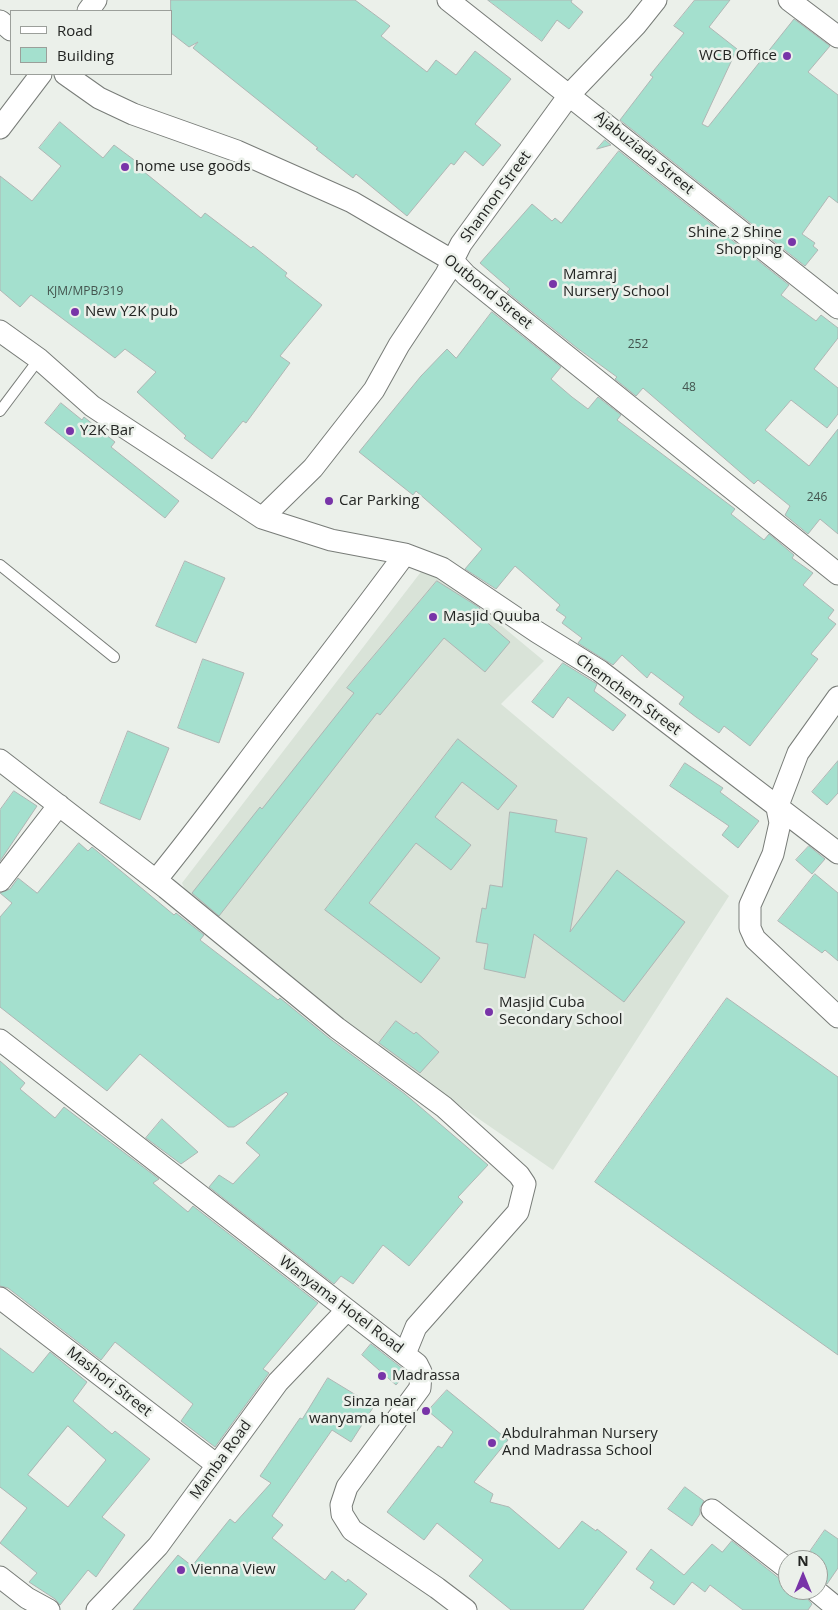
<!DOCTYPE html>
<html>
<head>
<meta charset="utf-8">
<style>
  body { margin:0 }
  #map { position:relative; width:838px; height:1610px; overflow:hidden; background:#ebf0ea; font-family:"Open Sans",sans-serif }
  canvas { display:block }
  .legend { position:absolute; left:10px; top:10px; width:162px; height:65px; box-sizing:border-box; background:#ebf0ea; border:1px solid #9b9f9a; margin:0; padding:6px 9px; list-style:none; font-size:15px; color:#232523 }
  .legend li { display:flex; align-items:center; gap:10px; height:25px }
  .legend b { width:25px; border:1px solid #9b9f9a }
  .north { position:absolute; left:778px; top:1550px; width:50px; height:50px; box-sizing:border-box; background:#ebf0ea; border:1px solid #9b9f9a; border-radius:50%; rotate:0deg; font-size:14px; font-weight:700; line-height:20px; text-align:center; color:#232523 }
  .north::after { content:''; display:block; margin:auto; width:18px; height:22px; background:#7834a8; clip-path:polygon(50% 0,100% 100%,50% 72%,0 100%) }
</style>
</head>
<body>
<div id="map">
<canvas width="838" height="1610"></canvas>
<ul class="legend">
<li><b style="height:6px;background:#fff"></b>Road</li>
<li><b style="height:14px;background:#a4e0ce"></b>Building</li>
</ul>
<div class="north">N</div>
</div>
<script>
const ctx = document.querySelector('canvas').getContext('2d');
ctx.lineJoin = 'round';
function fillPath(path, color) { ctx.fillStyle = color; ctx.fill(path, 'evenodd'); }
function strokePath(path, color, width, dash) { ctx.strokeStyle = color; ctx.lineWidth = width; ctx.lineCap = dash ? 'butt' : 'round'; ctx.setLineDash(dash || []); ctx.stroke(path); }
function label(font, color, halo, rows, align = 'center') {
  ctx.font = font + ' "Open Sans",sans-serif'; ctx.lineWidth = 5; ctx.setLineDash([]); ctx.textBaseline = 'middle'; ctx.strokeStyle = halo; ctx.fillStyle = color; for (const [text, x, y, turn = 0] of rows) {
    ctx.save(); ctx.translate(x, y); ctx.rotate((+turn || 0) * Math.PI / 180); ctx.textAlign = isNaN(turn) ? turn : align; if (halo) ctx.strokeText(text, 0, 0); ctx.fillText(text, 0, 0); ctx.restore();
  }
}
const built = new Path2D(`
  M427 564 544 661 501 704 729 896 553 1170 402 1066 191 903 182 883Z`);
const building = new Path2D(`
  M171 0H355L390 26 381 36 427 72 436 60 456 75 475 51 511 79 475 124 501 145 483 166 465 151 454 165 451 163 407 216 356 174 353 178 316 149 318 148 193 48 198 42 189 47 171 33Z
  M488 0H572L571 2 583 12 569 29 557 20 542 41Z
  M695 0H730L709 27 737 49 702 124 708 127 794 19 830 46 808 72 838 95V203L829 196 802 234 815 243 813 246 818 250 805 266 620 120 653 77 650 75 684 33 674 26Z
  M60 122 103 158 114 145 145 168 143 171 201 218 205 213 251 248 253 246 287 273 285 276 322 305 280 356 290 363 246 423 243 421 212 459 184 438 186 436 137 392 156 372 125 349 115 358 31 295 20 307 0 290V176L32 201 61 166 39 148Z
  M605 140 611 145 597 149Z
  M619 151 789 285 781 295 816 321 821 315 838 328V338L814 369 838 388V414L827 428 791 400 765 430 809 466 838 429V534L820 519 808 534 785 515 790 506 758 480 754 484 643 388 636 396 615 379 617 377 577 348 507 292 510 289 480 263 532 204 552 221 555 218 561 223Z
  M492 312 561 367 551 379 572 397 588 409 598 397 621 415 617 420 735 509 731 514 764 540 769 534 794 555 792 558 813 573 803 585 834 610 828 618 836 624 811 654 818 659 750 746 724 726 719 733 696 717 679 704 684 697 651 672 647 678 622 655 613 665 578 643 582 638 562 623 566 617 556 610 560 605 515 566 496 589 465 569 482 549 416 491 413 495 359 452 421 376 447 349 456 358Z
  M61 403 82 420 84 417 115 442 111 447 179 501 165 518 45 423Z
  M185 561 225 578 196 643 156 626Z
  M437 581 480 608 476 613 510 642 485 672 444 638 380 715 377 713 219 916 192 893 260 807 262 809 354 693 347 688Z
  M203 659 244 673 219 743 178 728Z
  M563 663 597 684 594 691 626 715 613 731 568 697 553 718 532 702Z
  M128 731 169 748 140 820 100 803Z
  M458 739 517 786 498 810 462 782 435 817 471 845 451 870 416 843 369 903 440 958 421 983 325 910Z
  M838 761V793L827 805 812 792Z
  M685 763 723 788 720 792 759 821 738 848 722 835 729 826 670 786Z
  M14 791 37 806 0 861V810Z
  M510 812 557 820 555 832 587 838 570 932 617 870 685 922 624 1002 534 934 525 978 484 969 488 944 476 942 482 908 486 909 490 885 502 887Z
  M79 843 88 851 92 847 174 915 176 913 204 935 200 940 278 1000 280 998 329 1038 405 1094 488 1165 458 1197 463 1202 409 1266 383 1245 353 1284 341 1276 334 1284 209 1187 219 1175 233 1184 260 1155 246 1143 288 1094 286 1092 234 1127H228L140 1054 107 1091 0 1007V917L12 903 0 893 10 889 18 878 37 893Z
  M809 846 825 859 812 874 796 860Z
  M815 874 838 893V961L825 950 822 953 778 921Z
  M727 998 838 1077V1355L595 1182Z
  M396 1021 414 1034 416 1032 439 1052 420 1073 379 1043Z
  M0 1061 25 1083 20 1089 55 1118 64 1107 159 1179 153 1183 188 1212 193 1206 318 1303 263 1369 269 1373 215 1447 181 1421 193 1404 115 1342 101 1360 8 1288 0 1286Z
  M162 1119 198 1152 181 1164 146 1138Z
  M371 1344 407 1372 396 1385 362 1355Z
  M0 1348 33 1373 50 1352 87 1382 73 1401 112 1434 115 1431 150 1459 102 1517 125 1535 96 1577 88 1570 60 1605 55 1599 29 1582 37 1573 0 1543 27 1508 0 1487ZM68 1426 106 1460 68 1507 28 1475Z
  M328 1378 374 1406 351 1442 332 1430 272 1516 283 1525 272 1538 325 1580 332 1571 346 1582 348 1579 367 1594 354 1610H133L178 1555 192 1566 230 1519 235 1523 271 1483 260 1476 300 1418 302 1419Z
  M447 1390 508 1440 474 1482 493 1494 490 1502 509 1507 559 1549 582 1521 596 1531 597 1529 627 1552 583 1610H511L469 1576 483 1560 437 1523 424 1540 387 1512 438 1446 442 1448 453 1432 428 1411Z
  M685 1487 704 1501 700 1508V1514L692 1526 668 1509Z
  M825 1530 838 1539V1568L827 1584 818 1578V1560H804Z
  M732 1541 780 1579 788 1581V1590H803L804 1595 812 1604 808 1610H743L710 1585 705 1592 692 1582 674 1605 650 1588 654 1582 636 1569 651 1549 684 1575 712 1544 722 1552Z`);
const service = new Path2D(`
  M0 411 39 359
  M0 565 114 657`);
const minor = new Path2D(`
  M448 0 838 308
  M789 0 838 37
  M88 11 96 0
  M0 21 11 30
  M65 74 99 98 133 114 237 151 352 202 453 261 466 275 838 574
  M0 128 41 74
  M0 331 39 359 92 406 262 518 331 540 405 554 442 568 537 632 600 671 838 853
  M262 518 313 468 374 390 399 345 446 274 461 244 570 94 636 25 656 0
  M838 697 798 753 777 808 780 823 773 854 750 905V928L755 939 838 1017
  M0 760 166 888 337 1028 444 1107 519 1175 525 1184 518 1212 416 1327 405 1354
  M156 880C201 825 242 768 286 711 326 659 366 607 405 554
  M0 881 59 805
  M0 1040 417 1364 421 1372 420 1388 347 1487 341 1505 342 1514 352 1530 437 1588 466 1610
  M0 1298 217 1465
  M712 1510 788 1569
  M0 1577 27 1598 49 1610
  M815 1590 838 1609
  M97 1610 158 1546 278 1382 346 1311`);
const markers = [
  [787,56,5,"#7834a8"],
  [125,167,5,"#7834a8"],
  [792,242,5,"#7834a8"],
  [553,284,5,"#7834a8"],
  [75,312,5,"#7834a8"],
  [70,431,5,"#7834a8"],
  [329,501,5,"#7834a8"],
  [433,617,5,"#7834a8"],
  [489,1012,5,"#7834a8"],
  [382,1376,5,"#7834a8"],
  [426,1411,5,"#7834a8"],
  [492,1443,5,"#7834a8"],
  [181,1570,5,"#7834a8"]
];
const numberNames = [
  ["KJM/MPB/319",85,292],
  ["252",638,345],
  ["48",689,388],
  ["246",817,498]
];
const poiNames = [
  ["WCB Office",777,56,"right"],
  ["home use goods",135,167],
  ["Shine 2 Shine",782,233,"right"],
  ["Shopping",782,250,"right"],
  ["Mamraj",563,275],
  ["Nursery School",563,292],
  ["New Y2K pub",85,312],
  ["Y2K Bar",80,431],
  ["Car Parking",339,501],
  ["Masjid Quuba",443,617],
  ["Masjid Cuba",499,1003],
  ["Secondary School",499,1020],
  ["Madrassa",392,1376],
  ["Sinza near",416,1402,"right"],
  ["wanyama hotel",416,1419,"right"],
  ["Abdulrahman Nursery",502,1434],
  ["And Madrassa School",502,1451],
  ["Vienna View",191,1570]
];
const streetNames = [
  ["Ajabuziada Street",644,153,39],
  ["Shannon Street",496,197,-54],
  ["Outbond Street",488,292,39],
  ["Chemchem Street",628,695,36],
  ["Wanyama Hotel Road",341,1305,37],
  ["Mashori Street",109,1382,38],
  ["Mamba Road",221,1460,-54]
];
fillPath(built, '#d9e3d8');
fillPath(building, '#a4e0ce');
strokePath(building, '#afb6b4', 1);
strokePath(service, '#787c78', 12);
strokePath(minor, '#787c78', 23);
strokePath(service, '#fff', 10);
strokePath(minor, '#fff', 21);
for (const [x, y, r, color] of markers) { const dot = new Path2D(); dot.arc(x, y, r, 0, 2 * Math.PI); ctx.fillStyle = color; ctx.fill(dot); strokePath(dot, '#ebf0ea', 2); }
label('12px', '#43544e', null, numberNames);
label('15px', '#232523', '#ebf0ea', poiNames, 'left');
label('15px', '#232523', '#ebf0ea', streetNames);
</script>
</body>
</html>
